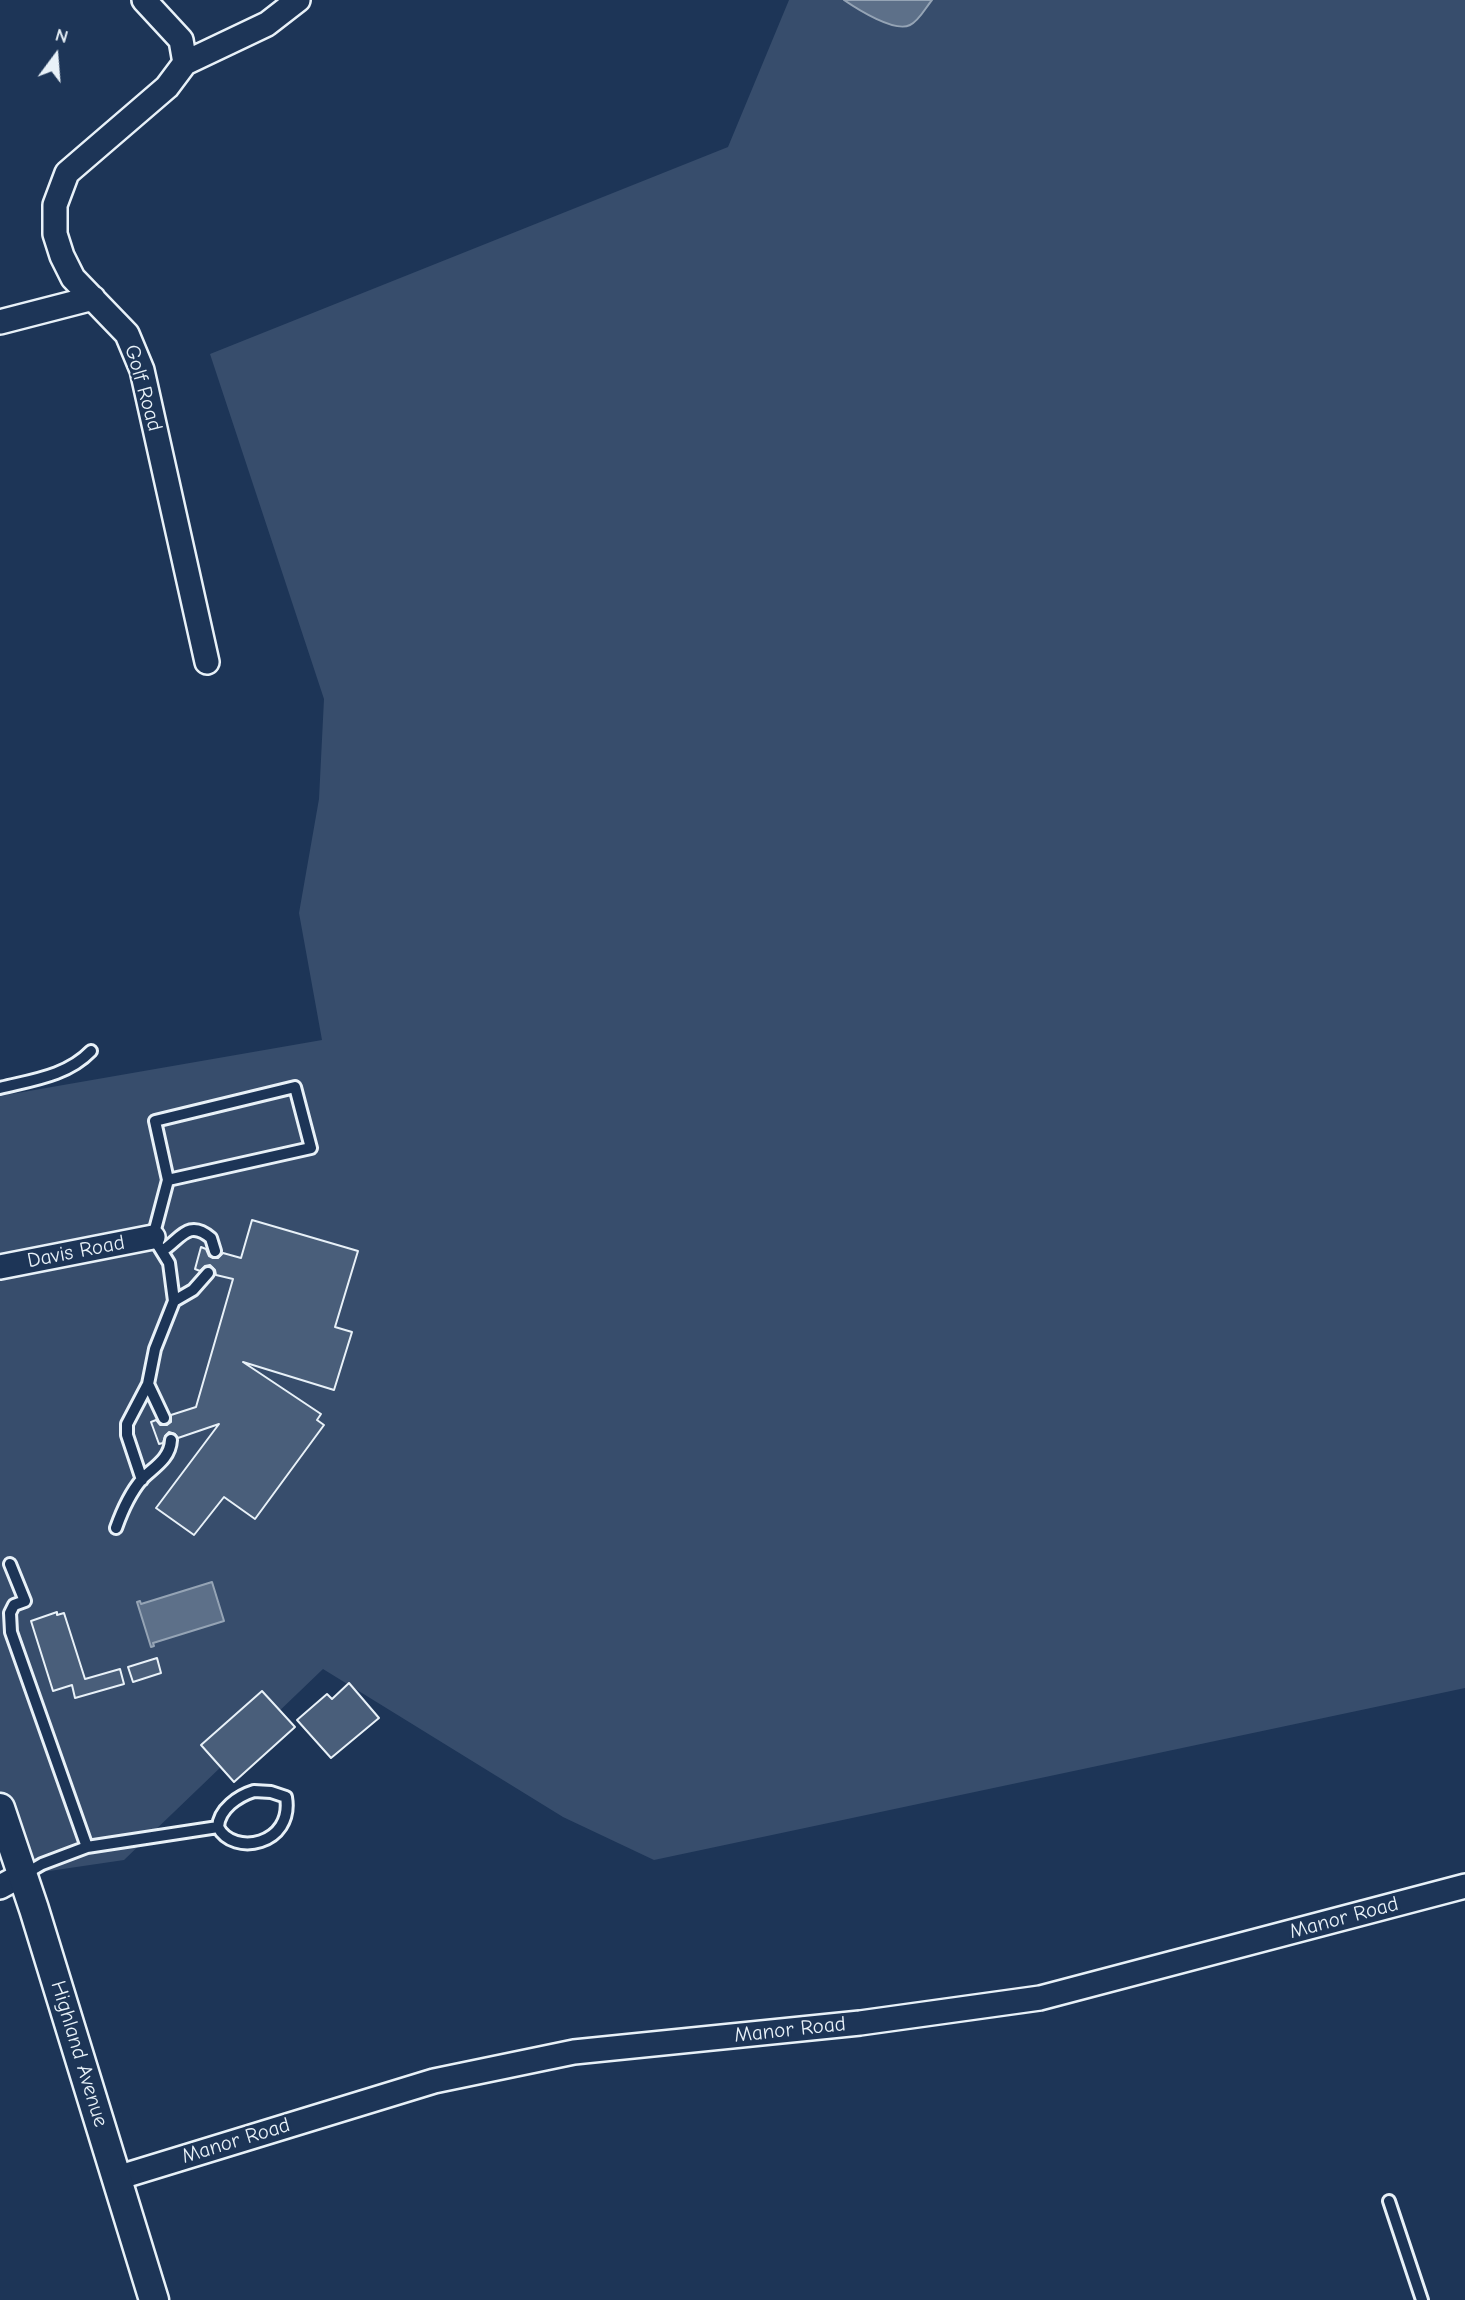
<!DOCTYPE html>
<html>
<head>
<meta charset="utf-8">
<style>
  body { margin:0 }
  #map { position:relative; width:1465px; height:2300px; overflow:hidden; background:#1d3557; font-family:"Comic Neue",sans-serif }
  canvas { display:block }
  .north { position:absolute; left:21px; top:21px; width:70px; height:70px; -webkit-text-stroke:5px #1d3557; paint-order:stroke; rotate:16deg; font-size:19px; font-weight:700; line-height:28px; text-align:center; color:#e8f1f8 }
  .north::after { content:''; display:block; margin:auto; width:24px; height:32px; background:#e8f1f8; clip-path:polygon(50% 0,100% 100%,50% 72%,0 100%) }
</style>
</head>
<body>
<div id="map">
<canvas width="1465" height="2300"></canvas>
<div class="north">N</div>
</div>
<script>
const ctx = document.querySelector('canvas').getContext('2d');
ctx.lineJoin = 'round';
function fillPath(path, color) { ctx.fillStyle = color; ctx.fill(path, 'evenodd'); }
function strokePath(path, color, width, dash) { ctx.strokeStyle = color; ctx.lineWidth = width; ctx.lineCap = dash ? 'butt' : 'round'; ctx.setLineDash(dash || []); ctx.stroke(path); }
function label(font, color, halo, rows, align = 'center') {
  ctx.font = font + ' "Comic Neue",sans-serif'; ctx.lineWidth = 5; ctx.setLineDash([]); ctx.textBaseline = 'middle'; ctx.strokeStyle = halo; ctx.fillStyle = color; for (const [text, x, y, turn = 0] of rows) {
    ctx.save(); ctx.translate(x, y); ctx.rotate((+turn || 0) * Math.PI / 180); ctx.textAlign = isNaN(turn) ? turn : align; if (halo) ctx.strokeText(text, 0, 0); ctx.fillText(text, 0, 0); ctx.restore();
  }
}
const green = new Path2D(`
  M789 0H1465V1688L654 1860 563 1817 323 1669 124 1860 22 1875 0 1806V1096L322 1040 299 913 319 799 324 699 210 354 728 147Z`);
const water = new Path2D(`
  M844 0H932C926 7 919 21 910 25 895 33 857 9 844 0Z
  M212 1582 224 1621 153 1643 154 1646 151 1647 137 1602 140 1601 141 1604Z`);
const building = new Path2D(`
  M252 1220 358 1251 335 1327 352 1332 334 1390 243 1362 321 1414 317 1420 324 1425 255 1519 224 1497 194 1535 156 1508 219 1424 178 1438 175 1434 169 1432 165 1436 163 1443 159 1444 151 1422 156 1420 160 1425H167L171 1422V1415L196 1407 233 1279 216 1275 215 1270 210 1265 205 1266 200 1271 195 1269 201 1247 206 1249 209 1256 213 1258H218L223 1253 241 1258Z
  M57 1612V1615L64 1613 85 1679 120 1669 124 1684 75 1698 72 1685 53 1691 31 1621Z
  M157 1658 161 1673 133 1682 128 1667Z
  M349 1683 379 1718 331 1758 297 1720 327 1694 332 1699Z
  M262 1691 295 1727 234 1782 201 1745Z`);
const service = new Path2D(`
  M0 1088C32 1080 67 1076 91 1051
  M168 1180 311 1148 295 1087 155 1121 168 1180 153 1237 169 1263 174 1301
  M162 1251C180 1240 188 1218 211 1238L215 1251
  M148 1384 164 1418
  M142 1480 127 1435V1424L148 1384 155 1349 174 1301 193 1290 208 1273
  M116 1528C122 1511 130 1493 142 1479 154 1467 170 1459 171 1440
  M10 1564 25 1601 14 1605 10 1613 11 1632 87 1847 42 1864 25 1874
  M254 1791 271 1792 286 1797C294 1845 233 1857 218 1827 219 1809 238 1796 254 1791Z
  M87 1847 218 1827
  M1389 2201 1422 2300`);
const minor = new Path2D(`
  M144 0 181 40 185 63
  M0 322 93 298
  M207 662 142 370 127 334 73 278 62 256 55 234V205L67 173 167 87 185 63 267 24 298 0
  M0 1267 153 1237
  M0 1887 22 1875
  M117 2178 434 2081 574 2052 860 2023 1040 1998 1465 1886`);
const tertiary = new Path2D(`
  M0 1808 34 1909 154 2300`);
const streetNames = [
  ["Golf Road",143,388,74],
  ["Davis Road",76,1252,-11],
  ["Manor Road",1344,1918,-15],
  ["Manor Road",790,2030,-6],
  ["Highland Avenue",79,2054,73],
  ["Manor Road",236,2141,-17]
];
fillPath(green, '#374d6c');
fillPath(water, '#5d7089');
strokePath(water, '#95a4b5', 2);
fillPath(building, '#495e7a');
strokePath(building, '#e8f1f8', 2);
strokePath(service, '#e8f1f8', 16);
strokePath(minor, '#e8f1f8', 28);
strokePath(tertiary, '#e8f1f8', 33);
strokePath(service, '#1d3557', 10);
strokePath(minor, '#1d3557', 23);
strokePath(tertiary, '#1d3557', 28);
label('21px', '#e8f1f8', '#1d3557', streetNames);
</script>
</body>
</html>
